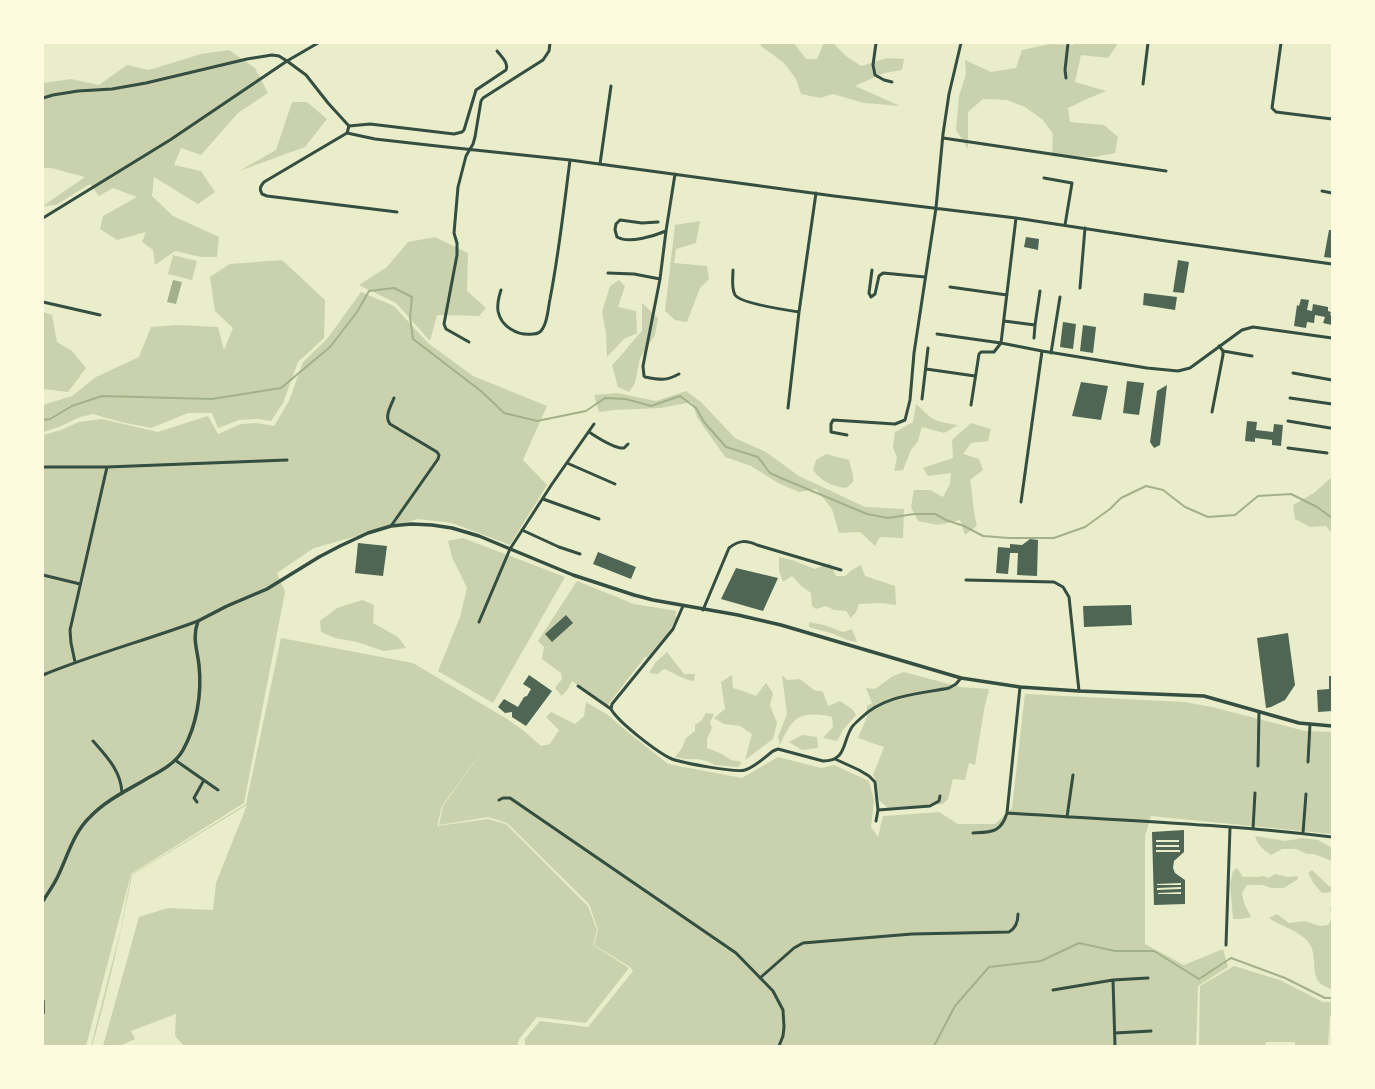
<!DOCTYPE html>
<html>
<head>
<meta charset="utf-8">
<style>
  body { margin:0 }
  #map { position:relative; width:1375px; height:1089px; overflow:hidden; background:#e9edc9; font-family:"PT Sans",sans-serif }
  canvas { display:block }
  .frame { position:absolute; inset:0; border:44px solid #fefae0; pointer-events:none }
</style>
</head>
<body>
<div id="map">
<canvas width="1375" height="1089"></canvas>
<div class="frame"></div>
</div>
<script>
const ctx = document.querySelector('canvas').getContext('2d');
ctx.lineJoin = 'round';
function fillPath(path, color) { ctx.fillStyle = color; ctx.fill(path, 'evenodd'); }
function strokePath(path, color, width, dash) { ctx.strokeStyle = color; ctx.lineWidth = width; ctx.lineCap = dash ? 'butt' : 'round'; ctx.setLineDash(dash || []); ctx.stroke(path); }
const green = new Path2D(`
  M761 43H794L806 59H817L824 43H835V45L846 56 861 66 887 58 904 59 902 70 884 73 855 86 900 106 864 103 833 94 820 98 801 94 796 79 784 63 761 46Z
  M1074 43H1116L1117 45 1108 58 1081 55 1075 82 1106 91 1087 99 1068 108 1070 122 1104 125 1118 137 1115 153 1095 157 1052 156 1053 134 1043 120 1025 107 1007 100 983 99 968 112V149L956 130 959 96 966 74 965 60 991 72 1016 68 1022 50 1050 44 1073 45Z
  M229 50 255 68 268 93 238 113 201 155 181 148 174 165 201 171 215 192 198 204 154 177 152 196 173 216 219 237 217 257H201L175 251 155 265 153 250 142 242 146 232 117 240 100 229 103 216 137 197 113 188 99 196 90 184 56 205 43 206 85 177 51 168H43V83L71 79 99 85 127 65 149 70 201 54Z
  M292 102H307L327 119 305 147 239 171 276 150Z
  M700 221 696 243 676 249 674 263 707 266 709 279 700 288 687 322 675 320 665 311 675 225Z
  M435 237 468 253 467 291 486 308 479 316 437 315 430 341 396 303 359 285 387 267 408 242Z
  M173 255 197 261 192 280 168 274Z
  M282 260 325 300 324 338 298 362 283 403 271 421 258 419 239 420 218 428 212 413H188L151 428 121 422 93 414 80 417 59 427 43 432V405L72 396 96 377 139 357 151 327 178 325 218 327 224 350 233 328 215 311 210 277 230 264Z
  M619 280 625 286 618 307 636 311 637 333 624 339 607 357 606 333 602 312 610 286Z
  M361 292 394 306 428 343 473 376 547 406 523 460 547 485 510 545 452 523 418 519 314 548 277 573 285 592 244 803 131 874 86 1046H43V435L61 430 79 422 102 419 158 432 208 416 218 434 241 424 256 423 274 426 289 401 303 362 327 339Z
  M642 303 658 318 655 335 640 358 635 383 629 392 618 387 612 365C623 355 631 342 642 331Z
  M43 312 52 315 57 342 72 351 86 368 68 392 43 389Z
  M686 391 701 402 735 438 766 452 799 476 865 507 904 509 903 538 880 537 875 546 860 532 839 533 832 509 816 489 799 492 778 483 751 466 725 457 697 417 692 402 661 408 615 410 599 412 594 395 617 393 656 401Z
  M916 404C932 420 936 422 958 425L944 433 922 427 918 441 911 450 903 470 894 471 897 458 893 447 895 432 913 422Z
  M971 423 991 429 988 441 971 443 963 454 979 459 983 470 970 480C973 496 973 511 977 526L965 535 960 520 938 525 918 521 911 507 914 490H930L943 497 950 484 951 473 928 476 923 468 953 458 952 440Z
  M826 454 849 460 853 475V482L846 488C832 486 822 482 813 470L816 460Z
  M1332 477V534L1326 526 1310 527 1295 519 1293 505 1314 493Z
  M463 538 565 577 493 703 438 671 460 617 467 588 452 557 448 541Z
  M779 557 792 560 815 569 830 563 836 576H845L852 570 861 565 865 576 895 586 896 605 880 603 859 604 856 612 851 618 846 611 834 610 826 606 816 609 812 606 811 593 800 585 792 576 783 582 779 571Z
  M577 581 634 604 677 611 675 615 677 618C669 633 658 645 647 658L645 657 607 706 572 681 568 689 562 696 555 688 562 679 561 673 542 659 544 647 538 641Z
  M362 600 374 605 373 623 398 637 406 648 384 651 357 642 335 638 321 632 320 621 337 608Z
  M809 622 824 625 843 632 852 629 857 642 847 640 834 634 809 627Z
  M281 638 413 663 507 719 524 731 541 746 550 744 559 730 546 717 551 712 575 724 584 716 586 702 608 715 624 729 668 764 742 778 778 757 821 768 834 765 869 781 874 800 871 827 878 837 883 816 939 812 958 824H995L1012 808 1025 694 1184 702 1212 707 1305 731 1332 732V834L1151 816 1145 836V944L1184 965 1223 949 1228 967 1198 986 1196 1046H525V1039L540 1021 588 1027 633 971 630 967 594 945 598 930 589 904 507 823 488 817 439 825 443 806 492 738 442 806 437 826 488 819 506 824 588 906 597 930 593 945 629 968 586 1023 537 1017 519 1039 517 1046H184L175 1036 176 1014 131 1031 135 1039 120 1046H103L139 917 168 908 213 910 216 883 247 805 132 875C121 933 108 990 92 1046H91L121 928 131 875 246 804Z
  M667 652 684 674H695L694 681C683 680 675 673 664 669L658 674 649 673 656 662Z
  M904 672 960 687 989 689 984 710 975 765 969 763 965 780 953 779 948 799 943 804 888 808 879 800 877 782 873 775 884 747 858 738 867 717V706L872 703 866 688 875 689 893 676Z
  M732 675 733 688 746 692 756 696 766 683 773 693 770 705 777 723 773 739 745 760 752 734 740 726 724 724 714 718 725 709 721 682Z
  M782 675 787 680 800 679 814 690 823 692 828 706 840 701 852 709 856 715 843 730 837 741 823 738 833 727 832 717C823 714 805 713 798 718 789 724 784 736 780 745L778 737 787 714Z
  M706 713 714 714 710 722 712 728 707 739V748L722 754 731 760 742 762 738 767 715 765 707 761 697 759H685L675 757 682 748 686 738 695 731V725L702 720Z
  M802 735 817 737 818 748 802 750 789 742Z
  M1255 836 1285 841 1303 838 1318 840 1332 848V861L1314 854H1307L1296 849H1282L1271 855C1263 849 1258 846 1255 836Z
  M1237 868 1243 877C1249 876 1257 878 1263 876L1269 878 1275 874 1288 877 1297 876 1298 879 1284 888H1271L1263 885H1247L1242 893 1244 903 1251 917 1241 919H1233L1230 884 1233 871Z
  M1312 870 1330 887 1332 885V892L1322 893 1314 884 1308 873Z
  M1332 906V990C1329 988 1324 986 1321 984 1310 975 1318 955 1309 943 1299 930 1282 927 1269 918L1277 914 1289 923 1305 921 1320 926 1328 925 1332 918 1330 908Z
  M1234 966 1280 980 1323 1002H1332V1016H1330L1328 1046H1295V1042H1266L1265 1046H1199L1200 986Z`);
const water = new Path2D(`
  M173 280 182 282 176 304 167 302Z`);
const stream = new Path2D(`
  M43 420 50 419 72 406 102 396 212 399 281 388 330 347 357 312 369 291 394 288 412 297 410 317 413 339 481 391 504 413 537 421 586 411 605 398 626 399 651 406 680 396 696 408 704 422 726 447 758 457 770 473 781 478 867 514 888 518 914 514H935L946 520 964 526 983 536 1009 538H1054L1085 527 1110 509 1121 498 1146 486 1163 490 1185 507 1208 517 1235 515 1258 496 1291 494 1317 507 1332 518
  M934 1046 955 1006 989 967 1041 961 1079 943 1115 951H1154L1199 979 1231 958 1285 978 1325 998H1332`);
const building = new Path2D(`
  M1329 230H1332V258L1324 257Z
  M1026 237 1039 239 1038 250 1024 247Z
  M1178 260 1189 262 1184 293 1173 292Z
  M1144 293 1177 297 1175 310 1143 305Z
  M1301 299 1309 300 1307 310 1312 311 1313 304 1328 307V311L1331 312 1330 315H1332V325L1323 323 1325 317 1315 315 1314 323 1307 322 1306 328 1294 326 1297 305 1299 306Z
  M1063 322 1076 324 1073 349 1060 347Z
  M1083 325 1096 327 1093 353 1080 351Z
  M1127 381 1144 383 1139 415 1123 413Z
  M1081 382 1108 386 1101 420 1072 416Z
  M1167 385 1160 445 1154 448 1150 442 1157 391Z
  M1247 421 1257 422 1256 430 1273 432 1274 424 1283 425 1281 446 1272 445V440L1255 438V442L1245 441Z
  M1030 539 1038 540 1037 576 1017 575 1018 553H1010L1008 574 996 573 998 547 1010 548V544L1022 545Z
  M358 543 387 546 383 576 355 573Z
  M598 552 636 567 631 579 593 564Z
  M736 568 778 578 763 611 721 599Z
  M1131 605 1132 625 1084 627 1083 606Z
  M566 615 573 623 552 642 545 634Z
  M1288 633 1295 685 1285 700 1271 707 1266 708 1257 638Z
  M529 675 552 691 526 726 512 717V712L505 713 498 707 504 699 518 707 524 697 527 696 531 689 523 684Z
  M1329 676H1332V711L1318 712 1317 690 1329 689Z
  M1184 830V852L1174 861 1173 868 1175 873 1185 880V904L1154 905 1152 832ZM1156 840H1179V842H1156ZM1156 845H1179V847H1156ZM1156 850H1180V852H1156ZM1181 883V885H1157V884ZM1181 887V889L1157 890V888ZM1181 892V894H1158V893Z`);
const minor = new Path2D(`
  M876 43 873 65 875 75 884 80 892 82
  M1281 43 1272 108 1276 112 1332 119
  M1066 78 1065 70 1068 43
  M1143 84 1148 43
  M43 98 53 95 78 91 112 89 146 83 247 59 272 55 279 56 287 61 306 75 328 103 349 126
  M347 133 349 126 370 124 454 134 462 132 464 130 476 90 506 70C509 63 501 56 497 51
  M943 138 1166 171
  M600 164 611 86
  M675 174 666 231 660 279 643 366 644 376 645 377C660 380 666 381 679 374
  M1044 178 1072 183 1065 225
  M1322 191 1332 193
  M397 212 267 196 262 194C259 189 260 187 264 182L347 133 375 139 437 146 570 160 834 196 1016 218 1166 241 1332 264
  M43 218 170 140 287 61 318 43
  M1016 218 1001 343 1042 351 1147 368 1178 371 1190 368 1242 330 1253 327 1332 338
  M658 222 642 223 620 220 616 224 615 230 617 237C629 244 654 236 666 231
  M733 270C733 278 731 288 735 295 741 304 787 310 799 312
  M872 270 869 293 871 297 875 294 879 276 883 273 925 277
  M608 273 634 274 660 279
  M950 287 1007 295
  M1080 288 1085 228
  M501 290C499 296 497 304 498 311 501 327 518 336 533 334 537 334 541 332 543 328 548 320 548 308 550 299 559 253 564 206 570 160
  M43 302 100 315
  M1004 321 1035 325 1040 291
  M937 334 1001 343 994 352H981L979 354 971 405
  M1034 338 1035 325
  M469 342 446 329 444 324 457 255V243L454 233 458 187 466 156 473 144 475 137 481 101 483 98 543 60 549 51 550 43
  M1223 351 1252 356
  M1051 353 1060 297
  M926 369 975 376
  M1293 373 1332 380
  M1290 398 1332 404
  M922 399 928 348
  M788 408 799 312 816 193
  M1212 412 1223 355V351L1219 346
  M1288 421 1330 428
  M589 432C597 437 614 449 624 448L628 444
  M847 435 831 432V424L833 420 895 424 905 420 910 400 914 353 936 208 943 134 949 94 961 43
  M1288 448 1327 453
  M567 463 615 484
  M43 467H107L287 460
  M543 499 599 519
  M1021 502 1042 351
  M391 526 438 459 439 455 437 452 390 424C384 416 391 406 394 398
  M522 530 559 547 580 554
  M43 575 80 584
  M966 580 1054 582 1063 587 1069 597 1079 691
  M683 606 673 629 612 704 611 709C618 722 658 753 672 759 683 763 736 773 745 770 755 767 765 757 773 751L778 749 823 761C847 761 842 742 852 727 854 724 858 721 861 718 884 695 919 694 949 688L956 684 961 678
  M703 610 729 548C739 540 746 540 757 545L841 570
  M479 622 510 549 552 484 594 424
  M75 662 71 643 70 630 107 467
  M43 675C94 654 147 640 198 621
  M578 686 611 709
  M93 741C107 757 121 771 122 793
  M835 759 859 770 869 776 875 782 878 810 876 821
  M175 760 218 790
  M1308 762 1310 724
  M1258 766 1259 712
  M499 800 503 798H510L736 953 773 991 783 1010 784 1027 783 1036 779 1046
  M197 802 194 798 204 780
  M878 810 930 806 939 801 940 796
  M1007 813C1115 820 1224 824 1332 837
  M1067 817 1073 775
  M1253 829 1255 793
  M973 833C991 832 1001 833 1007 813L1020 687
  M1303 833 1306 794
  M1226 945 1230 828
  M760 978 794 948 803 943 912 934 1009 932C1016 928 1018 922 1018 914
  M1113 980 1148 978
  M1053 990 1113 980 1115 1046
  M1115 1033 1151 1031`);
const tertiary = new Path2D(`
  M43 901C48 893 53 886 57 878 67 858 73 833 90 817 106 800 128 790 148 778 161 771 176 763 183 750 197 725 202 693 199 665 197 648 192 638 198 621L227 606 267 589 319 557 340 546 368 533 391 526 411 524 432 525 452 528 479 536 573 575 634 595 653 600 738 615 781 625 961 678 1020 687 1079 691 1204 696 1299 723 1332 726
  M43 1001V1013`);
fillPath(green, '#cad2ad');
fillPath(water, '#a3b18a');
strokePath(stream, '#a3b18a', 2);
fillPath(building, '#4f6655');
strokePath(minor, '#344e41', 3);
strokePath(tertiary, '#344e41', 3.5);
</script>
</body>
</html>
